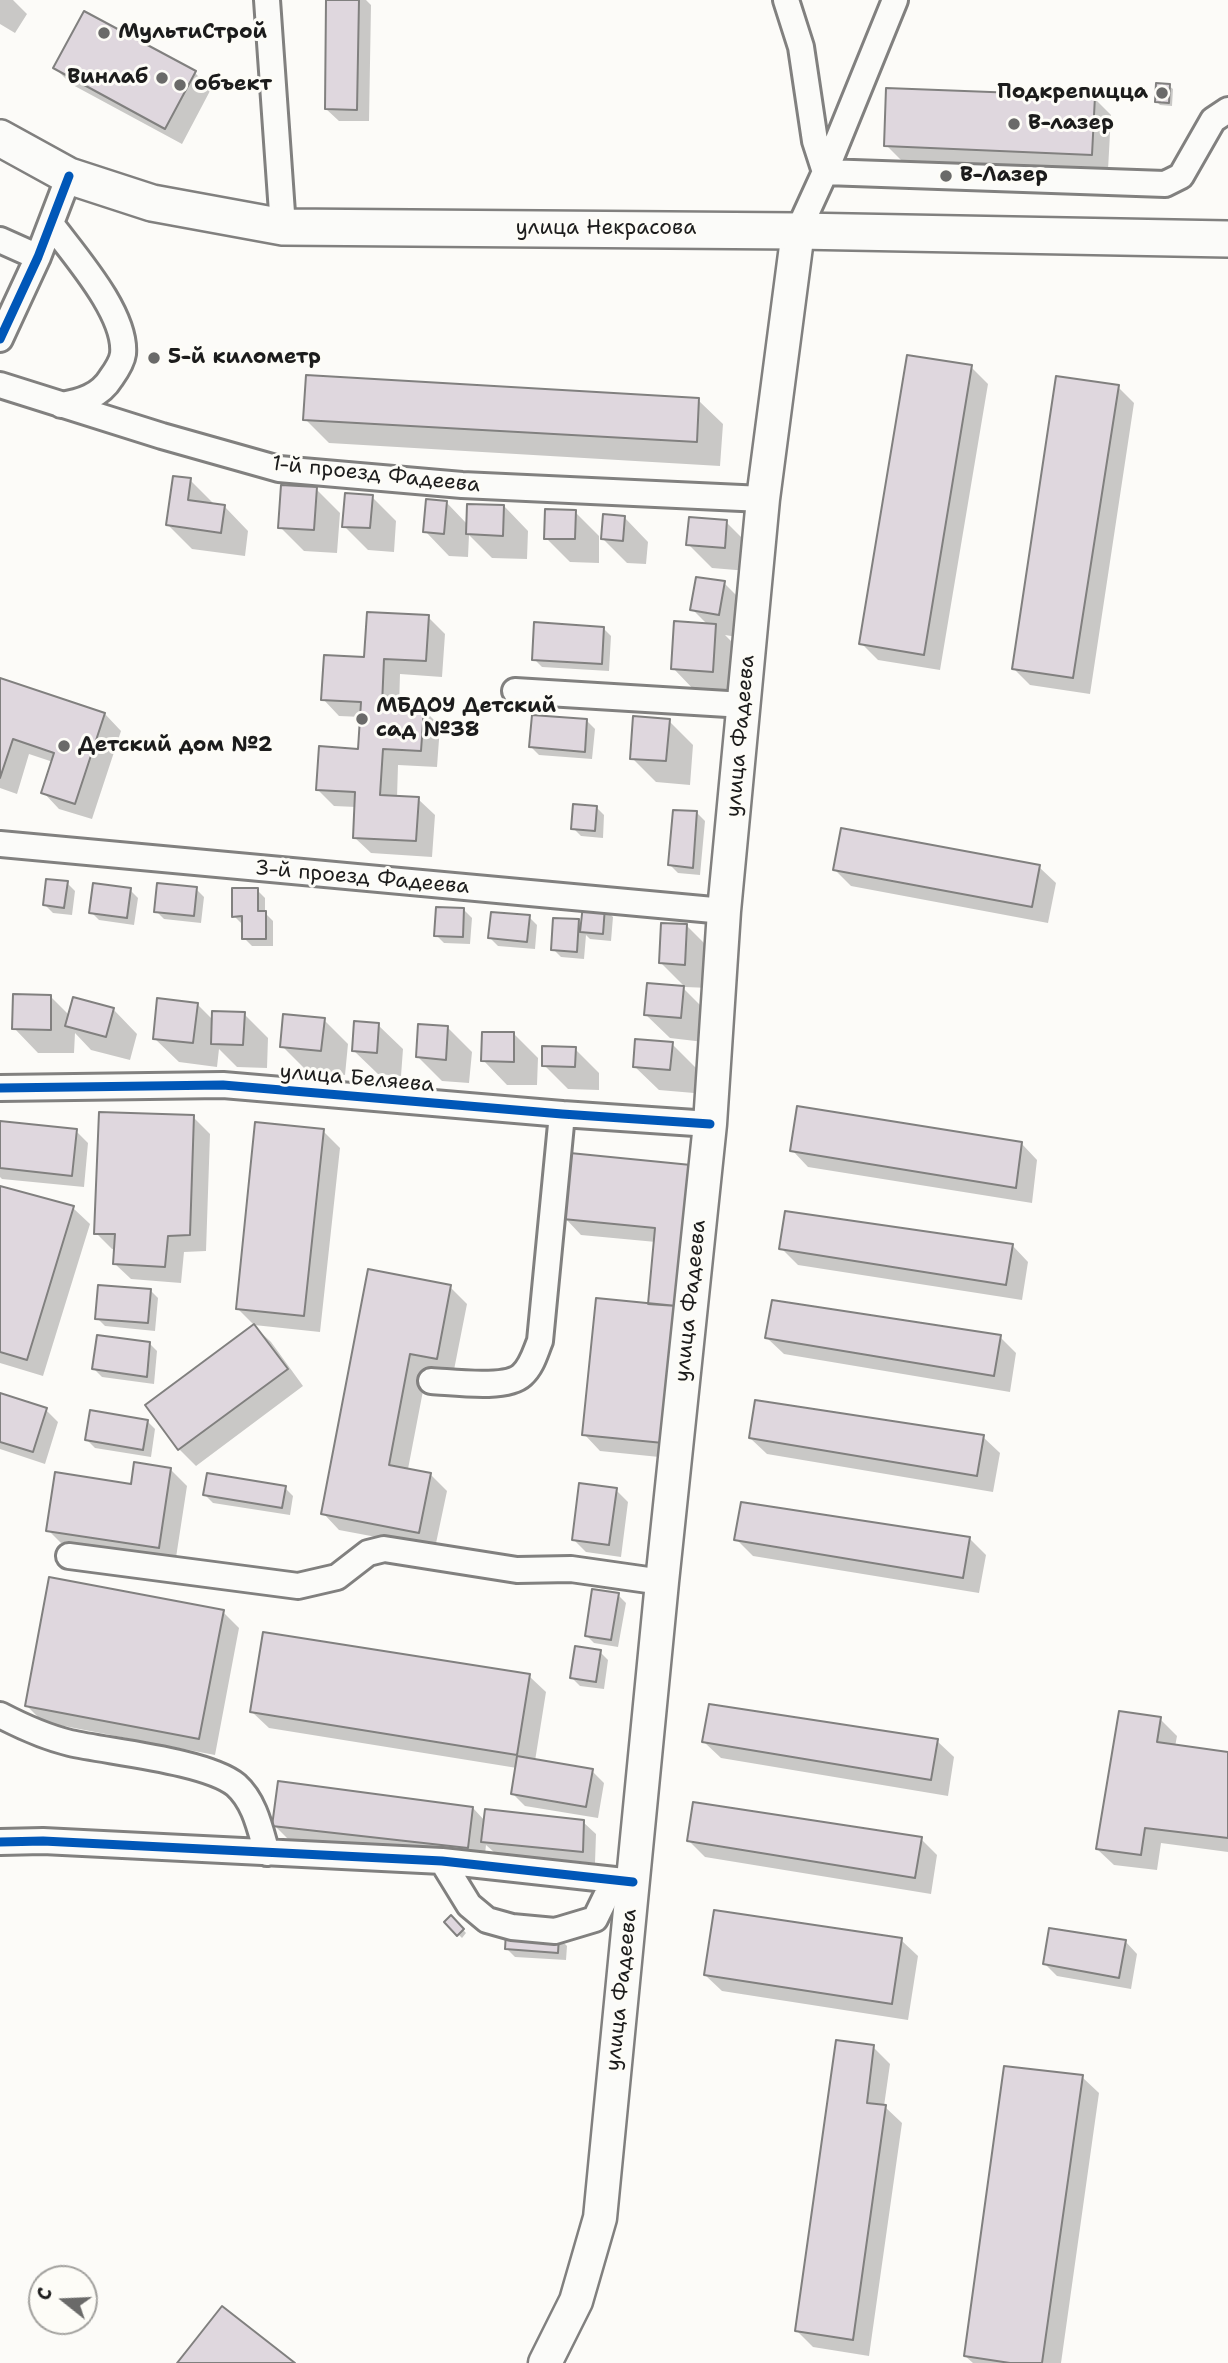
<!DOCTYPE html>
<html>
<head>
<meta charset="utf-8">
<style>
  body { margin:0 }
  #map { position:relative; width:1228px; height:2363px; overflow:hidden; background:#fcfbf8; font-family:"Shantell Sans",sans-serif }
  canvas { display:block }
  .north { position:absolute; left:28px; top:2265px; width:70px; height:70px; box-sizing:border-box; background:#fdfcf7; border:2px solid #a3a29f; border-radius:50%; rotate:288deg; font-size:19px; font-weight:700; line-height:28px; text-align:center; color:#1c1c1c }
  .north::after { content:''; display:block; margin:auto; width:24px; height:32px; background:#6a6a69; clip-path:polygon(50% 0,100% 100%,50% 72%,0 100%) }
</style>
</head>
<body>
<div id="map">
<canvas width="1228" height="2363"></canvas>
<div class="north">С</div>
</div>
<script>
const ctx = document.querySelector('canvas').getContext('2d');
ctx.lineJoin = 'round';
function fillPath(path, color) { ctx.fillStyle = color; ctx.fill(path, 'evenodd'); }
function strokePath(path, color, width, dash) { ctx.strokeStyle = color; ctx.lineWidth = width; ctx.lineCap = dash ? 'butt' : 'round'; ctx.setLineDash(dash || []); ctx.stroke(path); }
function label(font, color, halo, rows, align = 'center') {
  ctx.font = font + ' "Shantell Sans",sans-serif'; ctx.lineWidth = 6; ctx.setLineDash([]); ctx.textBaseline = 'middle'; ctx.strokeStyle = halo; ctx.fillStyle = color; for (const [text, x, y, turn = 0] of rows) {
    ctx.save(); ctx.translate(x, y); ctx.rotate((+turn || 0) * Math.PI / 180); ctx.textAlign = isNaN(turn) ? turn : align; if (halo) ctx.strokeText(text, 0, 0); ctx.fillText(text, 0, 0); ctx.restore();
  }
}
const shadow = new Path2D(`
  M0 0H13L27 14 15 33 0 24Z
  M328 0H366L371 5 369 121H339L326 109Z
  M55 68 195 73 211 89 182 144 71 84Z
  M1169 86 1173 89 1172 106 1160 105 1156 101Z
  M1094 98 1111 115 1108 170 903 162 886 145Z
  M971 367 988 384 940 670 878 660 861 643Z
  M1118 387 1134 403 1090 694 1030 685 1013 668Z
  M698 400 723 424 720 466 329 443 305 419Z
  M190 480 214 504 224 506 248 531 245 556 192 549 168 525Z
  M316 489 340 513 337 553 304 551 280 527Z
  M372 497 396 521 394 552 368 550 344 526Z
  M446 502 468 525 504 506 528 531 527 559 492 558 469 535 468 557 449 556 425 531Z
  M575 512 599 536V563L570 562 546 538Z
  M624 517 648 542 646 564 627 563 602 538Z
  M726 522 750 546 748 571 712 568 688 544Z
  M724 583 748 607 743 638 725 635 740 650 737 695 697 693 673 668 708 625 692 609Z
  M428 617 445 634 442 677 400 674 399 708 423 709 440 726 437 767 398 765 397 798 418 799 435 815 432 857 371 853 354 837 356 807 334 806 318 790 360 750 362 717 339 716 323 699 366 659Z
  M603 628 611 636 609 671 542 667 534 659Z
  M0 679 105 714 121 731 92 819 59 809 43 792 53 762 29 754 17 794 0 788Z
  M587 721 595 729 592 759 539 755 531 747Z
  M669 721 693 745 690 785 656 782 632 758Z
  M596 807 604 815 603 838 581 836 573 828Z
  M697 813 705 821 700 875 678 873 670 865Z
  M1039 867 1056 883 1048 923 851 886 835 870Z
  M67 883 75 891 72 915 53 913 45 905Z
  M196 889 204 897 201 923 164 919 156 911Z
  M130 890 138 898 134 925 99 920 91 912Z
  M257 890 265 898V913L273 921V946H252L244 938 242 924 234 916Z
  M605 909 613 917 611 941 590 939 586 935 584 959 561 957 553 949 578 921 583 925Z
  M464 910 472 918 470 944 444 943 436 935Z
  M529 917 537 925 535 949 498 946 490 938Z
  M686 925 711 950 709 988 685 987 661 963Z
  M683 988 707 1012 704 1042 670 1038 645 1014Z
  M51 997 70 1016 113 1009 137 1034 130 1060 91 1050 75 1033 74 1053H38L14 1028Z
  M197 1004 214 1021 244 1014 268 1038 267 1068 237 1067 219 1049 217 1067 179 1062 154 1038Z
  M324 1020 348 1044 345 1075 306 1070 282 1046Z
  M378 1025 403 1049 401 1076 378 1074 353 1050Z
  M448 1028 472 1052 469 1083 442 1081 418 1057Z
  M514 1034 538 1058 537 1085H507L483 1060Z
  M672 1044 696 1068 694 1093 659 1090 634 1066Z
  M575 1049 599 1073V1090L568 1089 544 1065Z
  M193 1117 210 1134 206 1251 184 1252 181 1283 131 1279 114 1263 115 1250 112 1249 96 1233Z
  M0 1123 76 1131 88 1143 84 1187 2 1179 0 1177Z
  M323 1131 340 1148 320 1332 254 1325 238 1309Z
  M1021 1143 1037 1160 1032 1203 808 1167 792 1150Z
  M691 1167 679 1459 600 1451 584 1434 650 1306 656 1242 581 1235 565 1218Z
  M0 1188 73 1208 90 1224 43 1376 0 1363Z
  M1012 1245 1028 1262 1022 1300 798 1265 781 1248Z
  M369 1271 450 1287 467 1304 453 1375 427 1370 408 1469 430 1474 447 1491 435 1548 339 1530 323 1513Z
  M150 1290 158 1298 155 1331 105 1326 97 1318Z
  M254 1326 271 1342 303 1386 196 1466 179 1449 147 1406Z
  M1000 1337 1016 1353 1010 1392 784 1354 767 1338Z
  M149 1343 157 1351 154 1384 102 1377 94 1369Z
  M0 1395 46 1410 58 1422 45 1464 0 1449Z
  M147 1421 155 1429 151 1457 95 1448 87 1440Z
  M983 1437 1000 1453 993 1492 767 1454 750 1438Z
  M170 1469 187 1486 175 1564 65 1547 48 1530 133 1486Z
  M285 1488 293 1496 290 1515 213 1503 205 1495Z
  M616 1490 628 1502 621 1557 586 1552 573 1539Z
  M969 1538 986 1555 979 1593 753 1556 736 1539Z
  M618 1595 626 1603 618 1647 594 1643 586 1635Z
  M223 1612 239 1628 215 1755 43 1722 27 1706Z
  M600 1652 608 1660 604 1689 580 1686 572 1678Z
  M529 1676 546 1692 535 1761 592 1771 604 1783 598 1818 525 1806 512 1793 517 1768 269 1728 252 1712Z
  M1160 1719 1177 1736 1175 1747 1228 1754V1852L1161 1843 1157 1870 1114 1865 1097 1849Z
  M937 1741 954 1757 948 1796 721 1758 704 1742Z
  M473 1808 485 1821 583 1822 596 1834 595 1863 495 1853 486 1845 484 1864 290 1841 274 1825Z
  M921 1839 937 1855 931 1894 705 1857 688 1840Z
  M451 1917 466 1933 462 1938 446 1922Z
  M559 1938 567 1946 566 1960 515 1957 507 1949Z
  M901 1940 918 1956 908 2020 722 1991 705 1975Z
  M1125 1941 1137 1954 1131 1989 1057 1976 1045 1964Z
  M873 2047 890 2064 884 2106 902 2123 869 2356 813 2347 796 2330Z
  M1082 2077 1099 2093 1061 2363H973L965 2356Z`);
const building = new Path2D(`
  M326 0H359L357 110 325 109Z
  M84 11 196 71 165 129 53 68Z
  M1156 83 1170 84 1169 103 1155 102Z
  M886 88 1095 96 1092 155 884 146Z
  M907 355 972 365 924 655 859 644Z
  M306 375 699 398 697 442 303 420Z
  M1056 376 1119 385 1073 678 1012 669Z
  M173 476 191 478 188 500 225 505 221 533 166 525Z
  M281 485 317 487 314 530 278 528Z
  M345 493 373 495 370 528 342 527Z
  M426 499 447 501 444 534 423 532Z
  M467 504 504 505 503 536 466 534Z
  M545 509 576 510 575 539H544Z
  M603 514 625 516 623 541 601 539Z
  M689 517 727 520 725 548 686 545Z
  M696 577 725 581 719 615 690 610Z
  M367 612 429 615 426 661 384 659 382 705 424 708 421 751 383 749 380 795 419 797 416 841 353 838 355 792 316 790 319 746 358 749 361 702 321 700 324 655 364 657Z
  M674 621 716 624 713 672 671 669Z
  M534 622 604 627 602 664 532 660Z
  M0 678 105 713 75 804 41 793 54 753 13 739 0 778Z
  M532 715 587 719 585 752 529 747Z
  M633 716 670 719 666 761 630 759Z
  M573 804 597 806 595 831 571 829Z
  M673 810 697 811 693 868 668 865Z
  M841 828 1040 865 1032 907 833 870Z
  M46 879 68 881 64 908 43 905Z
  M93 883 131 888 127 918 89 913Z
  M157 883 197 887 194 916 154 912Z
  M232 888H258V911H266V939H242V916L232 917Z
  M583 905 605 907 603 934 580 932Z
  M436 907 464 908 463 937 434 936Z
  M491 912 530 915 527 942 488 938Z
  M553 918 579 919 577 952 551 950Z
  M661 923 687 924 685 965 659 963Z
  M647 983 684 986 681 1018 644 1015Z
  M13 994 51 995V1030L12 1029Z
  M73 997 114 1008 106 1037 65 1026Z
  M157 998 198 1003 193 1043 153 1039Z
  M212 1011 245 1012 243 1045 211 1044Z
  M283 1014 325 1018 321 1051 280 1047Z
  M354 1021 379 1023 377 1053 352 1051Z
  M418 1024 448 1026 446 1060 416 1057Z
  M482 1032H514V1062L481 1061Z
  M635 1039 673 1042 670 1070 633 1067Z
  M542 1046 576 1047 575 1067 542 1066Z
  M797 1106 1022 1142 1016 1188 790 1151Z
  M99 1112 194 1115 190 1235 168 1236 165 1267 113 1264 115 1234H94Z
  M0 1121 77 1129 72 1176 0 1168Z
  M255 1122 324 1129 304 1316 236 1309Z
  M570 1153 691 1165 677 1306 648 1304 655 1228 563 1219Z
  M0 1186 74 1206 27 1360 0 1352Z
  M785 1211 1013 1244 1006 1285 779 1249Z
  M368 1269 451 1285 437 1359 410 1354 389 1465 431 1473 419 1533 321 1514Z
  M98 1285 151 1289 148 1323 95 1319Z
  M596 1298 677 1306 663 1443 582 1435Z
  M772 1300 1001 1335 994 1376 765 1338Z
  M254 1324 288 1369 178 1450 145 1405Z
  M97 1335 150 1342 147 1377 92 1369Z
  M0 1393 47 1408 33 1452 0 1442Z
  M755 1400 984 1435 977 1476 749 1438Z
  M90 1410 148 1420 143 1450 85 1440Z
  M134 1462 171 1468 159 1548 46 1531 55 1472 131 1484Z
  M207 1473 286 1486 282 1508 203 1495Z
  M579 1483 617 1488 609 1545 572 1540Z
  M741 1502 970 1537 963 1578 734 1540Z
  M49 1577 224 1610 199 1739 25 1706Z
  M592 1589 619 1593 611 1640 585 1636Z
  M263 1632 530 1674 517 1755 250 1712Z
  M575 1646 601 1650 596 1682 570 1678Z
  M709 1704 938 1739 931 1780 702 1742Z
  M1119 1711 1161 1717 1157 1742 1228 1752V1838L1145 1828 1141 1855 1096 1849Z
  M517 1756 593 1769 586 1807 511 1794Z
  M278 1781 473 1807 468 1848 272 1826Z
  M693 1802 922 1837 915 1878 687 1841Z
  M485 1809 584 1820 583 1852 481 1842Z
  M714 1910 902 1938 892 2004 704 1975Z
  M451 1915 464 1929 457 1936 444 1922Z
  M1049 1928 1126 1940 1119 1978 1043 1964Z
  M506 1932 559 1936 558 1953 505 1949Z
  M836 2040 874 2045 867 2103 886 2105 853 2340 795 2331Z
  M1004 2066 1083 2075 1042 2363H1010L964 2356Z
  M222 2306 295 2363H177Z`);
const minor = new Path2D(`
  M267 0 283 227
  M786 0 801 47 815 141 825 172 1165 184 1181 176 1213 120 1228 110
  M51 224C74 255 127 314 123 354 122 362 116 371 111 378 100 396 81 402 61 405
  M798 231 825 172 895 0
  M0 240 38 257
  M0 339 38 257 69 176
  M0 385 162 436 279 469 462 485 763 499
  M515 691 744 705
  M0 844 724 911
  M0 1088 223 1085 562 1114 710 1124
  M431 1381C453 1382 506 1390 522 1375 532 1366 535 1353 540 1341L562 1114
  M69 1556 298 1586 337 1577 368 1553 384 1549 517 1570 571 1569 662 1582
  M0 1715C23 1727 45 1737 70 1743 110 1752 207 1761 236 1785 255 1802 260 1829 267 1853
  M0 1842 43 1841 442 1861 633 1882
  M442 1861 469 1905 487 1920 512 1927 555 1931 595 1919 614 1880`);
const major = new Path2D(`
  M545 2363 576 2301 600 2218 662 1582 710 1124 724 911 763 499 798 231`);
const highway = new Path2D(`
  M0 138 69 176 152 203 283 227 798 231 1228 239`);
const cycleway = new Path2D(`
  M0 339 38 257 69 176
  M0 1088 223 1085 562 1114 710 1124
  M0 1842 43 1841 442 1861 633 1882`);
const markers = [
  [104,33,7,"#6a6a69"],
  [162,78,7,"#6a6a69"],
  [180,85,7,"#6a6a69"],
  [1162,93,7,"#6a6a69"],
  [1014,124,7,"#6a6a69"],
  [946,176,7,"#6a6a69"],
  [154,358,7,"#6a6a69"],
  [362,719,7,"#6a6a69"],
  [64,746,7,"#6a6a69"]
];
const poiNames = [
  ["МультиСтрой",118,33],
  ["Винлаб",148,78,"right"],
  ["объект",194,85],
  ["Подкрепицца",1148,93,"right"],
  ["В-лазер",1028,124],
  ["В-Лазер",960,176],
  ["5-й километр",168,358],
  ["МБДОУ Детский",376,707],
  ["сад №38",376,731],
  ["Детский дом №2",78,746]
];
const streetNames = [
  ["улица Некрасова",606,229],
  ["1-й проезд Фадеева",376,475,6],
  ["улица Фадеева",741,736,-85],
  ["3-й проезд Фадеева",362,878,5],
  ["улица Беляева",357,1079,5],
  ["улица Фадеева",691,1301,-84],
  ["улица Фадеева",622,1990,-84]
];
fillPath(shadow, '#0003');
fillPath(building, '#dfd7de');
strokePath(building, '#81807f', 2);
strokePath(minor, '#81807f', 30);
strokePath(major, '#81807f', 37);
strokePath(highway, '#81807f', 40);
strokePath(minor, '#fbfbf9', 24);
strokePath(major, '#fbfbf9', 32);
strokePath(highway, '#fbfbf9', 35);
strokePath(cycleway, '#0057b8', 9);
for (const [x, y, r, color] of markers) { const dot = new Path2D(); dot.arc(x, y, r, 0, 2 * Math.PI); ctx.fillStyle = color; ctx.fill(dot); strokePath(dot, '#fdfcf7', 2.5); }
label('bold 21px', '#1c1c1c', '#fdfcf7', poiNames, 'left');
label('21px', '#1c1c1c', '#fdfcf7', streetNames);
</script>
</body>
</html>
